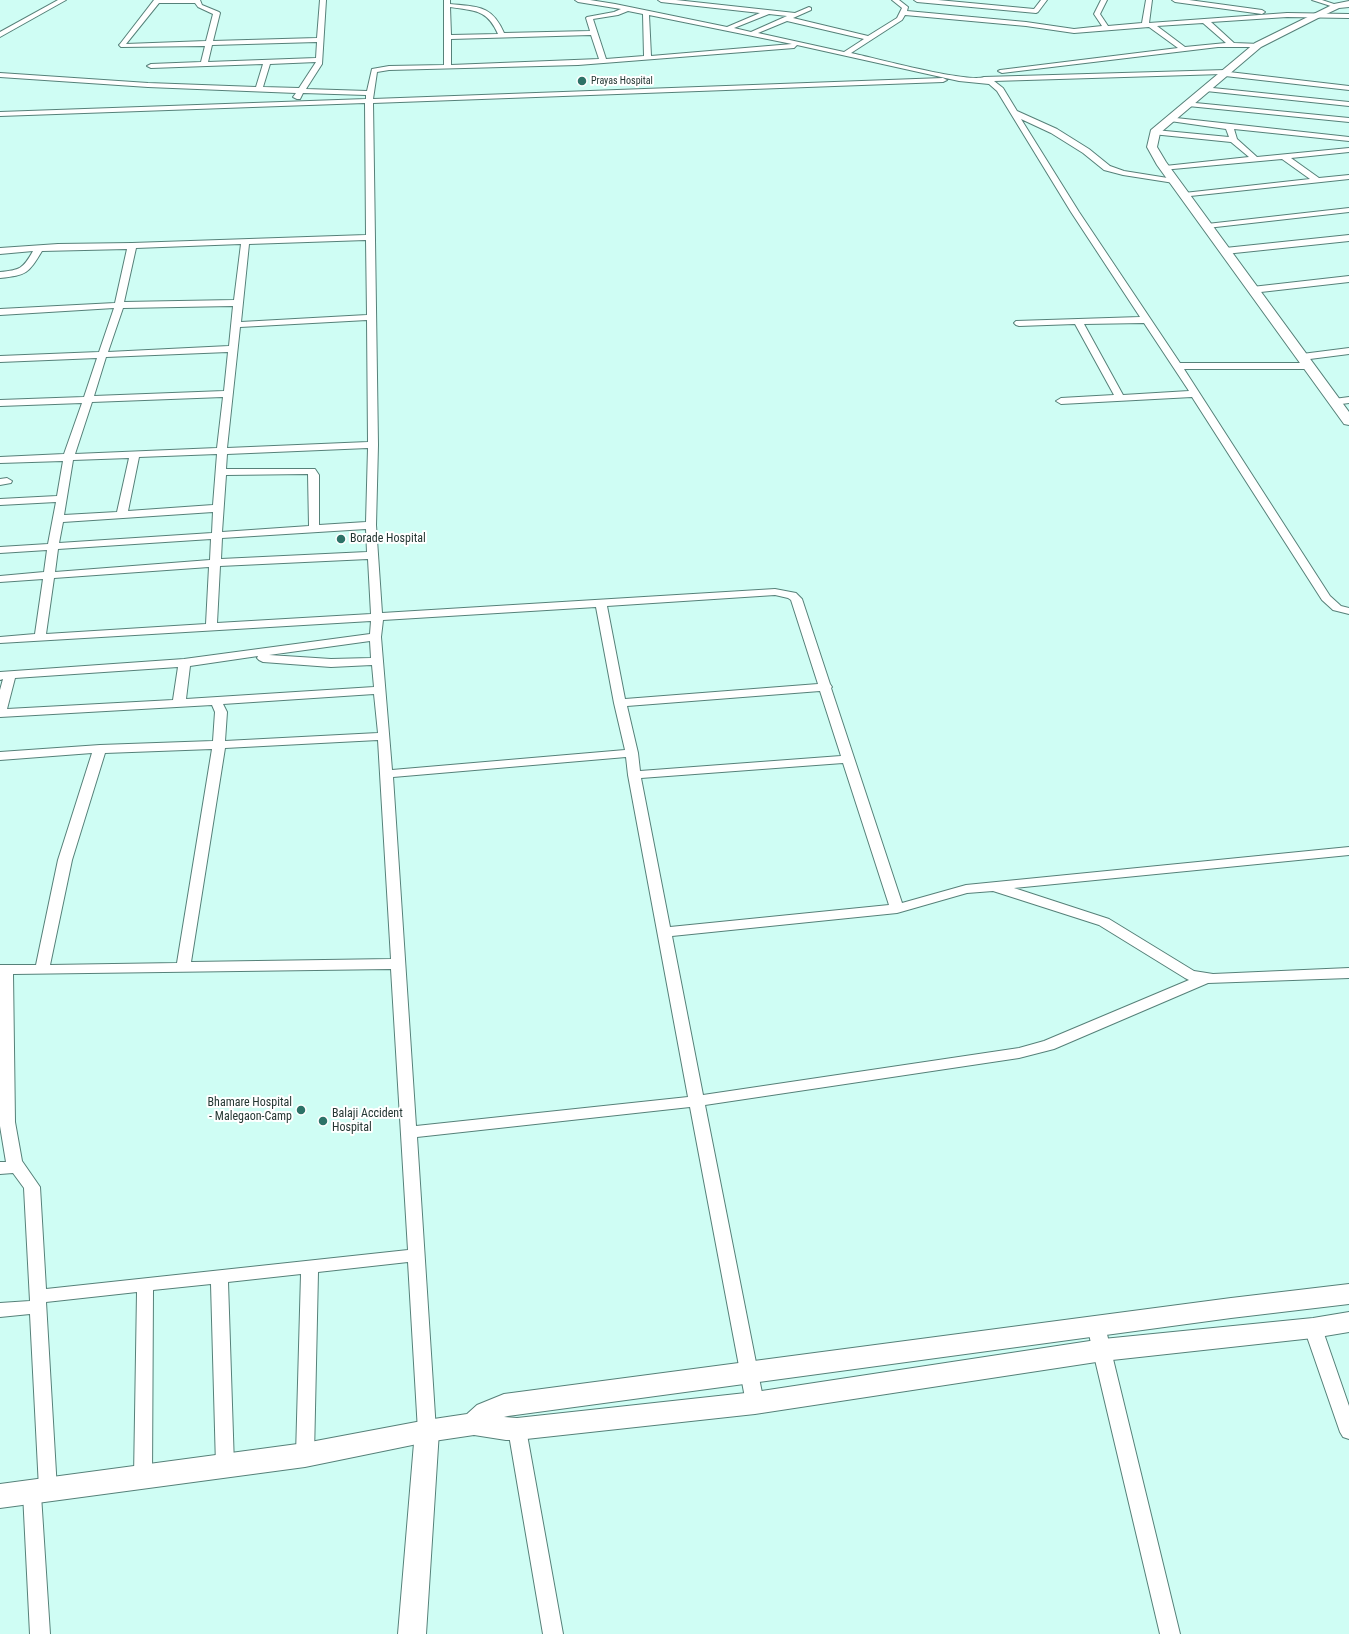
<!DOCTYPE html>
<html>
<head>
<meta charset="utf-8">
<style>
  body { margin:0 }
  canvas { display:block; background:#cffdf4 }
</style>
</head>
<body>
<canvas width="1349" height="1634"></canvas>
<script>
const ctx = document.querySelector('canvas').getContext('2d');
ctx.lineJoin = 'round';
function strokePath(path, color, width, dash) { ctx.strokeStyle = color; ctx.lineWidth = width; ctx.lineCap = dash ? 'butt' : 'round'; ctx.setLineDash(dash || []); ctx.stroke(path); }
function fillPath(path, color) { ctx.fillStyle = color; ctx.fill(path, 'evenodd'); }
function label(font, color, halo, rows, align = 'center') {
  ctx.font = font + ' "Roboto Condensed",sans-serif'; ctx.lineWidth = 4; ctx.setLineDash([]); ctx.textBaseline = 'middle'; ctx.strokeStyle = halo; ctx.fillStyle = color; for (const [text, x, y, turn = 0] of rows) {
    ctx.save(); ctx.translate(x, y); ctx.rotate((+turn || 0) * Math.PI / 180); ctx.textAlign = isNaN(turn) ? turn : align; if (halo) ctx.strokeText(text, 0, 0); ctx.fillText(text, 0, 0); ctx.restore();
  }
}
const street = new Path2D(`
  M58 0H66L0 37V32Z
  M154 0H200L202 5 219 12 220 13 213 41 317 38 320 0H326L322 64 306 89 367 91 372 69 389 66 444 65V0H450V4C478 7 492 5 504 33L590 31 586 18 587 17 614 12 621 9 578 2 575 0H590L615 4 727 27 760 13 661 2 658 0H676L795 13 809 7 811 8V10L793 18 868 36 897 18 902 8 892 0H899L908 7 907 11 1026 22 1074 29 1102 26 1094 14 1101 0H1107L1100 14 1108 26 1142 23 1146 0H1152L1149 23 1287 13 1349 14V18L1287 17 1211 22 1234 43 1260 44 1261 45 1258 47H1218L1002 73 998 71 1000 70 1178 48 1149 27 1074 33 1026 26 905 15 902 20 851 53C875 58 967 83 984 77L1226 70 1229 72 1349 86V90L1225 76 1222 74 994 81 1003 88 1017 111 1057 129 1089 149 1110 166 1124 171 1174 179 1178 181 1174 183 1123 175 1104 170 1083 153 1051 133 1021 119 1079 212 1180 363H1308L1313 366 1308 369H1184L1330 596 1341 606 1349 608V614L1333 610 1322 600 1192 397 1061 404 1056 401 1061 398 1114 395 1075 324 1019 326 1016 325 1014 323 1016 321 1140 317 1071 212 997 91 989 84 959 81 797 45 794 48 578 65 389 70 377 72 373 99 943 78 947 80 943 82 373 103 378 445 376 525 382 613 775 589 796 593 802 599 830 684 832 687 831 688 902 903 966 885 1349 847V855L1014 888 1109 919 1194 971 1213 974 1349 968V978L1208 983 1054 1049 1019 1058 705 1105 764 1403 761 1408 755 1410 749 1408 746 1403 690 1107 417 1137 436 1431 433 1436 427 1438 421 1436 418 1431 408 1262 318 1272 314 1455 311 1460 305 1463 299 1460 296 1455 301 1274 228 1282 234 1466 231 1471 225 1474 219 1471 216 1466 211 1284 153 1290 152 1477 149 1482 143 1485 137 1482 134 1477 137 1292 46 1302 57 1490 54 1496 48 1498 41 1495 50 1634H30L23 1493 25 1487 32 1485 39 1488 30 1314 0 1317V1303L30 1301 24 1188 13 1173 0 1174V1162H6L0 1126V965H36L58 860 92 753 0 760V752L100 745 213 741 215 712 212 705 0 717V690L3 679 0 680V672L184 659 370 634 371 621 0 643V637L35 634 43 579 0 582V576L44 572 47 550 0 553V547L48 544 56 502 0 505V499L57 496 63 461 0 463V457L64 454 82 403 0 406V400L84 397 97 358 0 362V356L99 352 114 308 0 315V309L115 303 127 249 42 251C28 274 27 275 0 278V272C20 270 23 269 33 251L0 254V248L58 244 132 243 366 235 365 103 0 116V112L366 99V95L303 93 300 99H297L293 97 296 93 148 87 0 77V73L148 83 256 87 263 64 151 68 147 66 151 64 201 62 205 46 121 47 119 45 120 44ZM159 3H195L198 7 213 14 206 41 126 44ZM450 7C475 11 487 9 498 34L451 35ZM628 11 643 14 644 56 606 59 593 19 618 15ZM769 14 787 16 751 32 734 28ZM649 15 792 44 651 56ZM787 21 864 39 844 52 758 33ZM1203 23 1226 43 1185 47 1157 26ZM591 35 599 59 451 65V39ZM317 42 316 58 208 62 212 45ZM316 62 299 88 263 87 270 64ZM366 240 367 315 241 322 249 244ZM241 244 234 300 124 302 136 248ZM233 306 229 346 108 352 123 308ZM367 320 368 442 227 448 240 327ZM1144 323 1189 391 1123 395 1084 324ZM228 352 224 391 94 396 106 357ZM223 397 217 448 75 454 92 402ZM368 448 366 522 319 525V475L315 469H226L227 454ZM217 454 213 505 128 511 139 457ZM129 458 117 512 64 515 73 460ZM308 474 309 526 222 532 226 475ZM213 512 212 533 59 543 63 522ZM366 529 367 552 221 559 222 538ZM211 539 210 560 55 572 58 549ZM368 559 371 614 217 623 220 566ZM209 567 206 624 46 634 54 578ZM775 595 788 598 791 600 818 684 625 699 607 606ZM596 607 614 703 625 750 392 770 381 637 383 620ZM370 641 371 658 331 659 269 655ZM258 656 257 658 259 660 263 662 331 667 372 665 374 687 186 699 190 666ZM178 667 173 700 7 709 15 678ZM820 691 841 756 640 771 638 753 627 706ZM374 694 378 733 225 741 227 712 223 704ZM378 740 391 959 191 962 225 748ZM212 749 177 963 50 965 72 860 105 753ZM626 757 628 775 688 1097 416 1126 393 777ZM843 763 889 905 670 927 641 778ZM993 891 1099 925 1185 978 1189 980 1044 1041 1019 1048 703 1095 672 936 897 913 967 893ZM391 969 408 1250 46 1289 40 1187 22 1161 15 1122 13 974Z
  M914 0H938L1034 9 1041 0H1047L1038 12 1036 13 917 2Z
  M1172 0H1189L1262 10 1265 12 1262 14 1175 2Z
  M1312 0H1322L1340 6 1337 8Z
  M1203 87 1349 102V106L1206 91 1202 89Z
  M1185 102 1349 118V122L1188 106 1184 104Z
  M1167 117 1349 137V141L1234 129 1237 139 1257 157 1349 148V152L1291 158 1319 178 1349 175V179L1181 197 1180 195 1184 193 1310 179 1282 159 1162 170 1161 168 1165 166 1249 157 1231 142 1152 134V130H1155L1229 137 1226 129 1170 121 1166 119Z
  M1349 208V212L1207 228 1203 226 1207 224Z
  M1349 235V241L1225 254 1221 251 1225 248Z
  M1349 276V282L1252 293 1248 290 1252 287Z
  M1349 348V354L1302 360 1297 357 1302 354Z
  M1349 397V403L1334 405 1329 402 1334 399Z
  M7 478 12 481 11 483 0 485V479Z
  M1096 1319 1102 1321 1105 1326 1180 1634H1160L1087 1326 1090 1321Z
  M1313 1321 1319 1323 1322 1328 1349 1406V1439L1343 1437 1340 1432 1304 1328 1307 1323Z
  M517 1422 523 1424 526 1429 563 1634H543L508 1429 511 1424Z`);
const secondary = new Path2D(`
  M1349 1V7L1339 8 1320 17 1261 47 1160 133 1157 147 1166 162 1349 412V425L1344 424 1157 165 1147 147 1151 130 1255 43 1334 4Z
  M427 1421 436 1424 439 1431 426 1634H398L415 1431 418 1424Z`);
const primary = new Path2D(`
  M1349 1284V1304L1231 1318 508 1416 504 1417 517 1418 755 1392 1103 1339 1313 1318 1349 1312V1332L1313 1338 1103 1361 755 1414 517 1440H506L474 1435 427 1442 305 1467 0 1508V1484L305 1443 427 1420 467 1414 477 1405 504 1394 1231 1298Z`);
const markers = [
  [582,81,5,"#2c7267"],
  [341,539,5,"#2c7267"],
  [301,1110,5,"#2c7267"],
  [323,1121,5,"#2c7267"]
];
const farPoinames = [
  ["Prayas Hospital",591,81]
];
const poiNames = [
  ["Borade Hospital",350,539],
  ["Bhamare Hospital",292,1103,"right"],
  ["- Malegaon-Camp",292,1117,"right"],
  ["Balaji Accident",332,1114],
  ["Hospital",332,1128]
];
strokePath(street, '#568179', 2);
strokePath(secondary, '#568179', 2);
strokePath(primary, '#568179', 2);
fillPath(street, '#fff');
fillPath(secondary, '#fff');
fillPath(primary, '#fff');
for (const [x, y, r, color] of markers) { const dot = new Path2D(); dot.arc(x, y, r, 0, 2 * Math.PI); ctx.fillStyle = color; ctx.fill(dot); strokePath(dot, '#fff', 1.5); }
label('10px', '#243733', '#fff', farPoinames, 'left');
label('12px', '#243733', '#fff', poiNames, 'left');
</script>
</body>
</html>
